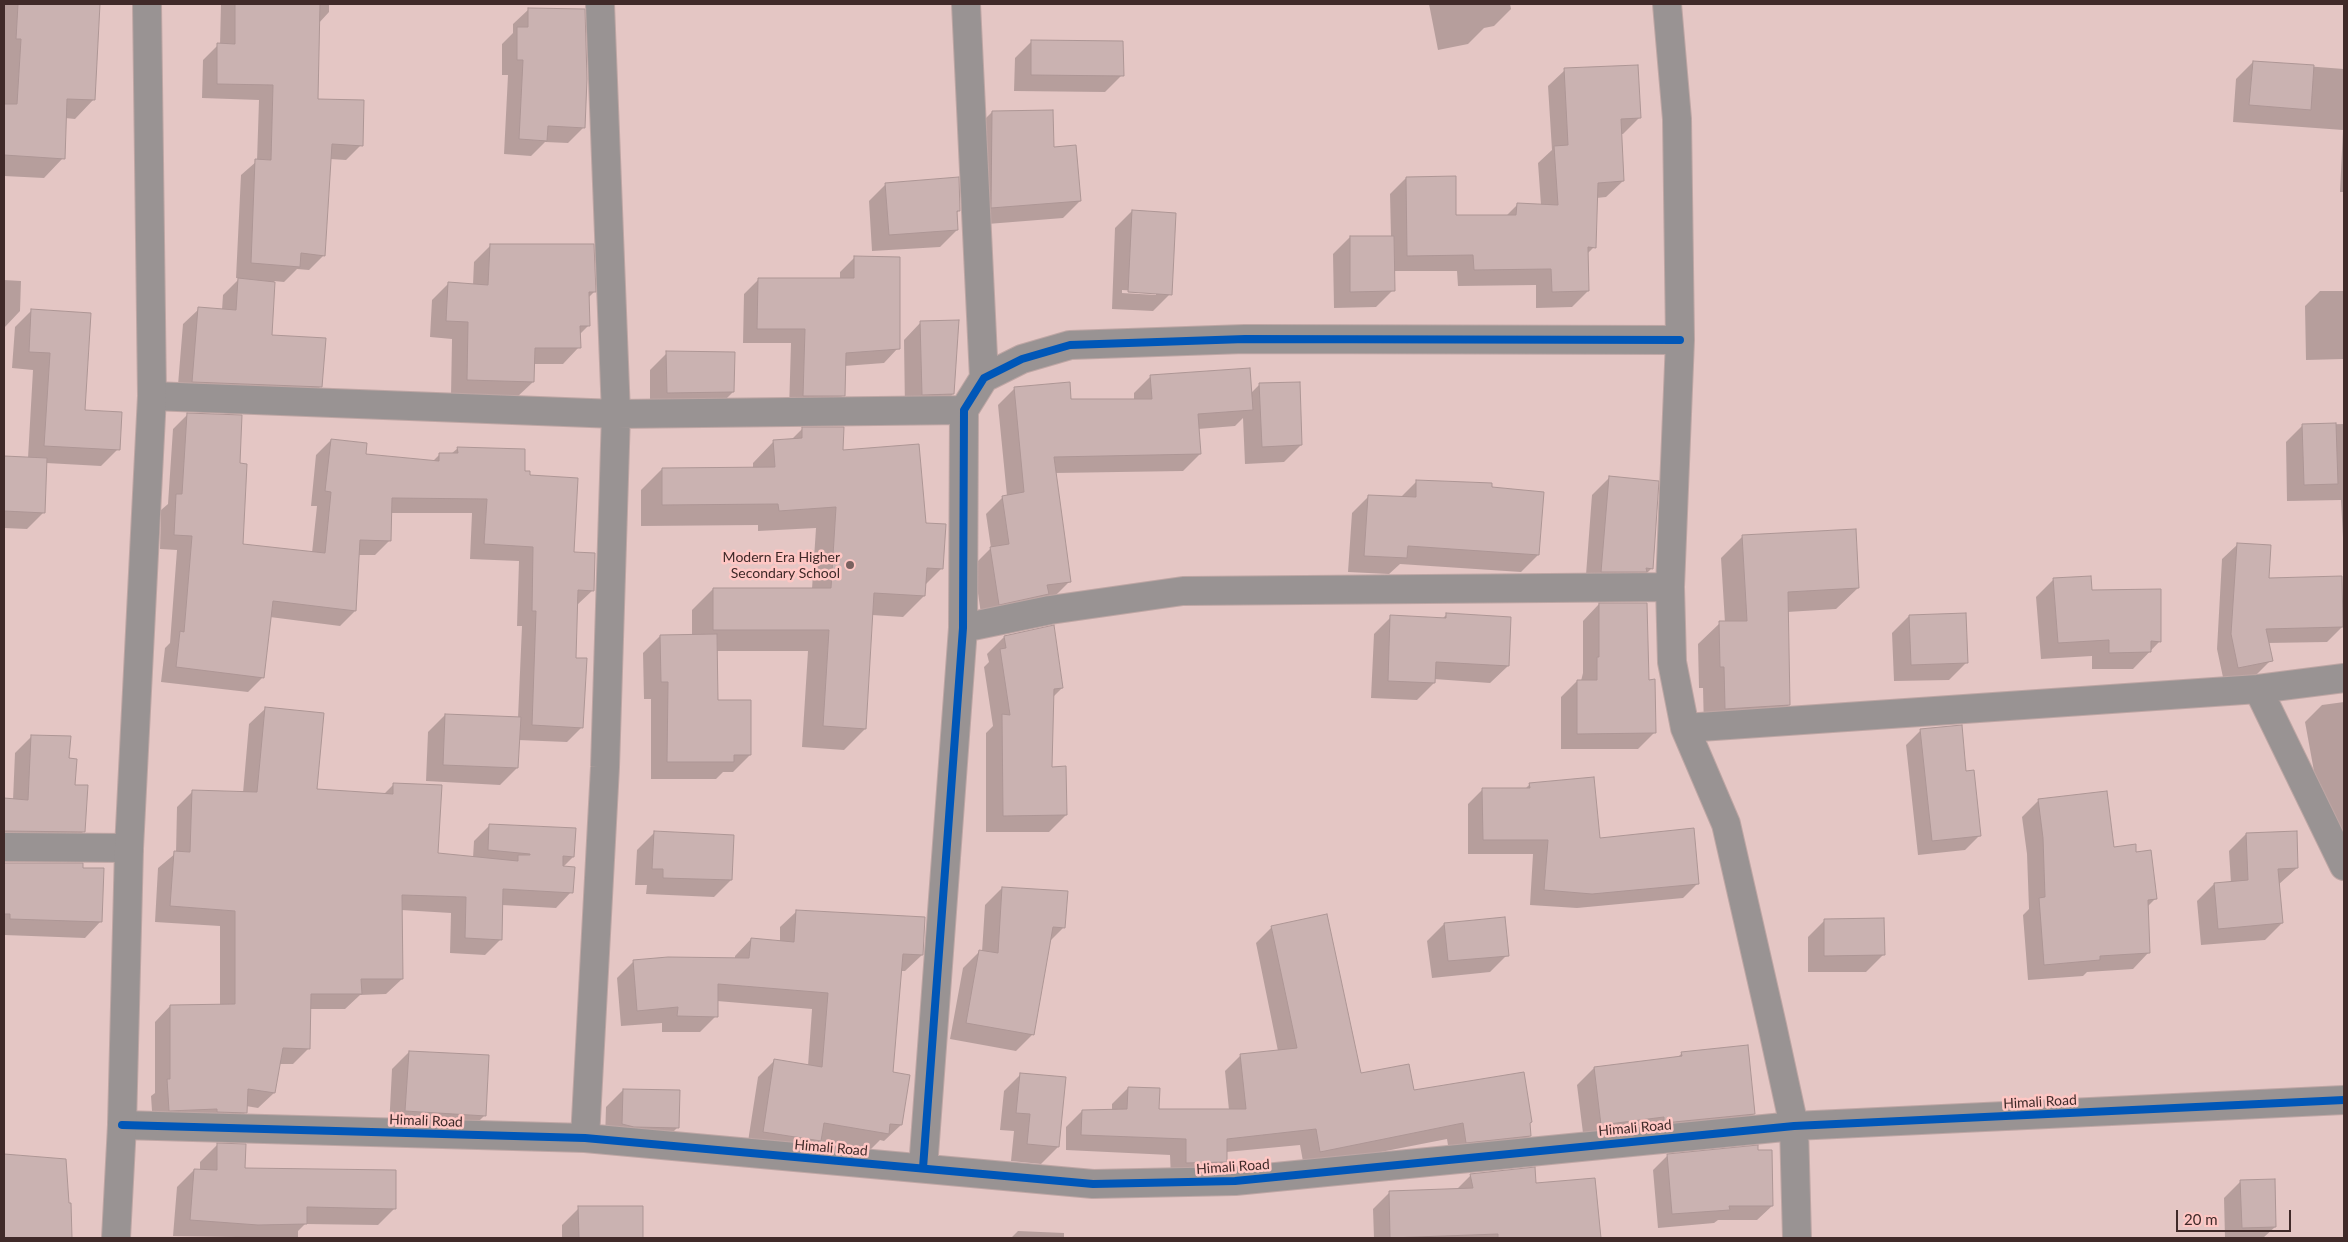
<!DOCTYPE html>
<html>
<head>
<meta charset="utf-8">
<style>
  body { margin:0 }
  #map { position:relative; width:2348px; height:1242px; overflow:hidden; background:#e4c6c4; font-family:Lato,sans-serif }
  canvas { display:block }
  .frame { position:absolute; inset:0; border:5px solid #402a29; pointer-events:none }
  .scale { position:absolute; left:2176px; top:1210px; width:115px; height:22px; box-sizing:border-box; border:2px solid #402a29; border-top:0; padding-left:6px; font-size:15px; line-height:18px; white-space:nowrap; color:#402a29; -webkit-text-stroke:4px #ffc7c4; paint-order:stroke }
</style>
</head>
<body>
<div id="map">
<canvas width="2348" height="1242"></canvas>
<div class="frame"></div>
<div class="scale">20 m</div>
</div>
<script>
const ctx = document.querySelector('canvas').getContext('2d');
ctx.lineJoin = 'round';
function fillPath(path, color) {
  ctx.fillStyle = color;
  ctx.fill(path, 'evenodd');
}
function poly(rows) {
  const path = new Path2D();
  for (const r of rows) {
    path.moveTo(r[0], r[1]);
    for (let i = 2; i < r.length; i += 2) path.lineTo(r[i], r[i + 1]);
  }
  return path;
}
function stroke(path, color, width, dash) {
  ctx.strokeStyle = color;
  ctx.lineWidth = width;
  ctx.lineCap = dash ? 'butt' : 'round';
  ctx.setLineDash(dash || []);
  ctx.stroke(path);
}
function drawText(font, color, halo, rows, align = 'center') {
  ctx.font = font + ' Lato,sans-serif';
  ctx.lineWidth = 5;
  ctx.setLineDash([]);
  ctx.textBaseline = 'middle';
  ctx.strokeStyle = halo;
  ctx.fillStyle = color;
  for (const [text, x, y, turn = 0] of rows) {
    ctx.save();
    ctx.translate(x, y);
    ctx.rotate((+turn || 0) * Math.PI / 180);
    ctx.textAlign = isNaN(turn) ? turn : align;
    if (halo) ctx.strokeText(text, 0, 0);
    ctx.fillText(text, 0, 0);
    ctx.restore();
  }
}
fillPath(poly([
  [4,4,99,4,94,99,75,119,65,118,63,158,44,178,4,176],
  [221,4,329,4,329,12,318,24,316,100,361,145,346,160,330,159,324,255,309,270,297,269,284,282,274,281,270,336,321,386,305,402,177,397,183,324,199,309,222,310,223,295,240,278,236,278,241,175,257,161,259,100,202,98,203,60,218,45,220,45],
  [1429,4,1510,4,1511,9,1494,26,1484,28,1468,44,1438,50],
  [529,9,584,127,568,143,545,142,531,156,504,154,508,75,502,75,502,44,513,33,513,24],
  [1032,41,1122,75,1105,92,1014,91,1015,58],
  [2253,62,2344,69,2344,192,2340,192,2343,130,2233,122,2236,79],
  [1565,70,1640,117,1623,134,1620,134,1623,181,1606,197,1596,198,1594,247,1587,254,1588,291,1572,307,1536,308,1536,285,1458,286,1457,271,1393,271,1393,290,1376,307,1334,308,1333,254,1350,237,1391,237,1390,194,1406,178,1455,216,1506,216,1517,205,1541,205,1538,163,1552,150,1548,86],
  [992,112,1053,148,1080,201,1063,218,975,225,975,129],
  [886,184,959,210,956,214,957,230,940,247,872,251,869,201],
  [1132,211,1170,294,1153,311,1112,309,1115,228],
  [1122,290,1156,292,1156,295,1122,293],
  [491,245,594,292,588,298,588,326,579,335,579,347,563,364,533,364,533,382,516,398,451,396,452,339,430,337,432,300,449,283,473,285,474,262],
  [855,257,898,348,884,363,844,366,843,395,829,410,789,410,791,343,743,343,744,294,758,280,840,279,840,272],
  [4,280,21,281,20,311,4,328],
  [2320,291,2344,291,2344,359,2306,360,2305,306],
  [32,310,84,411,118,449,101,466,46,463,44,512,27,529,4,528,4,457,28,458,33,370,12,368,15,327],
  [921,322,953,394,936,411,905,411,904,340],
  [667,353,733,392,716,409,650,409,650,370],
  [1151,376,1251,393,1260,384,1301,445,1284,462,1245,464,1243,418,1235,426,1198,429,1200,454,1183,471,1055,473,1070,581,1053,598,982,621,974,565,991,548,986,514,1003,497,1007,496,998,405,1015,388,1070,401,1134,400,1134,393],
  [188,414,239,465,241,545,312,553,317,506,311,506,316,455,331,440,364,455,433,461,440,454,451,454,458,448,524,472,593,590,577,605,574,659,582,727,567,742,518,740,517,768,500,785,426,781,428,732,445,715,518,718,522,626,517,626,519,561,470,559,472,513,390,513,390,540,375,555,358,555,355,611,340,626,270,617,263,677,248,692,161,682,165,648,170,643,177,550,160,549,161,510,168,504,173,429],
  [2344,424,2344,556,2341,500,2287,501,2286,442,2303,425],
  [802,429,842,452,925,524,942,568,924,586,924,596,903,617,872,615,865,729,844,750,802,747,808,651,716,651,717,701,750,755,733,772,723,772,716,779,651,779,651,699,644,699,643,653,660,636,692,636,692,610,713,589,812,589,816,528,758,531,758,525,641,526,641,490,662,469,753,469,753,463,774,441,791,440],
  [1609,478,1652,568,1635,585,1585,588,1592,495],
  [1417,481,1490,488,1538,555,1521,572,1400,564,1389,574,1348,572,1352,513,1369,496,1400,498],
  [1743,536,1858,588,1836,609,1787,612,1789,705,1767,726,1704,729,1703,688,1699,688,1698,644,1720,623,1725,623,1721,558],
  [2237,545,2268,579,2342,627,2327,642,2267,643,2271,660,2256,675,2224,682,2217,649,2222,559],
  [2053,580,2091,592,2160,641,2133,669,2092,669,2092,656,2041,659,2036,597],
  [1599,604,1647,681,1654,733,1638,749,1561,749,1561,697,1577,681,1581,681,1583,673,1583,621],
  [1447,614,1508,666,1490,683,1434,679,1434,683,1417,700,1371,698,1374,634,1391,617,1442,619],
  [1909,616,1966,663,1949,680,1894,681,1892,633],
  [1004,637,1062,688,1053,697,1051,768,1066,815,1049,832,986,832,986,733,993,726,984,667,989,662,987,654],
  [2344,702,2344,834,2326,837,2305,722,2322,705],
  [265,709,316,791,383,795,394,784,437,854,473,858,474,841,490,825,573,857,563,867,571,892,556,908,502,905,501,939,485,955,450,953,451,913,401,910,402,979,386,994,360,995,345,1009,310,1009,309,1048,293,1064,279,1064,274,1093,258,1108,246,1106,246,1112,230,1128,153,1126,151,1096,155,1093,155,1022,170,1006,220,1006,220,926,155,922,158,868,176,853,177,807,192,792,243,793,249,724],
  [1921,730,1965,772,1980,835,1965,850,1918,855,1906,745],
  [32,736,68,759,84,831,67,848,4,848,4,799,13,800,15,753],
  [1530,784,1599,839,1698,883,1683,898,1577,908,1530,905,1533,854,1468,854,1468,804,1483,789,1525,789],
  [2038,801,2112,848,2135,854,2156,898,2147,907,2149,952,2133,969,2087,972,2083,976,2028,980,2023,915,2029,909,2027,854,2022,817],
  [654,833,731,880,714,897,646,894,647,885,635,885,637,850],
  [2246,834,2297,868,2278,885,2282,923,2265,940,2201,945,2197,901,2214,884,2231,883,2229,851],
  [4,864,82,864,82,869,101,921,85,938,4,935],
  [1002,888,1064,927,1049,942,1033,1034,1016,1051,950,1039,963,968,980,951,982,952,985,905],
  [797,911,922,955,905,971,900,971,891,1073,901,1125,884,1141,880,1140,871,1149,820,1141,804,1157,747,1148,758,1077,774,1061,808,1066,812,1009,717,1001,716,1016,700,1032,662,1032,662,1023,621,1026,617,978,633,962,735,959,735,956,751,939,780,942,780,927],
  [1825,920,1883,955,1866,972,1808,972,1808,937],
  [1444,924,1507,955,1490,972,1432,978,1427,941],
  [1272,927,1360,1075,1529,1124,1530,1136,1514,1152,1450,1158,1447,1139,1304,1167,1300,1145,1226,1152,1226,1162,1209,1178,1171,1179,1170,1155,1066,1150,1066,1127,1082,1111,1112,1111,1112,1104,1128,1088,1158,1110,1229,1110,1225,1071,1241,1055,1278,1051,1256,943],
  [409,1052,485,1115,468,1132,389,1128,392,1069],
  [1682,1053,1754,1114,1737,1131,1584,1141,1577,1085,1594,1068,1677,1058],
  [1021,1074,1058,1147,1041,1164,1011,1161,1014,1131,1000,1130,1004,1091],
  [623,1090,678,1127,661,1144,605,1140,606,1107],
  [217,1145,244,1169,395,1208,378,1225,305,1224,298,1231,298,1238,173,1236,177,1187,194,1170,200,1170,200,1162],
  [4,1155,65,1160,68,1204,70,1204,70,1238,4,1238],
  [1668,1155,1772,1206,1757,1220,1718,1220,1714,1223,1658,1228,1653,1170],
  [1471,1175,1535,1184,1594,1179,1600,1238,1374,1238,1373,1209,1389,1193,1456,1190],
  [2241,1181,2275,1227,2263,1238,2225,1238,2224,1198],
  [579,1208,641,1208,642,1238,562,1238,562,1225],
  [1018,1231,1064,1233,1064,1238,1011,1238]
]), '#0003');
const building = poly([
  [18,4,100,4,95,100,67,99,65,159,4,155,4,104,17,104,21,39,16,39,18,4],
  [235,4,320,4,318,99,364,100,363,146,332,144,325,256,301,253,300,267,251,263,255,159,271,160,273,85,217,84,217,43,235,44,235,4],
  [528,8,585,9,587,79,585,128,548,126,547,141,519,139,523,60,517,60,517,27,528,27,528,8],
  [1031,40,1123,41,1124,76,1031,75,1031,40],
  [2253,61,2314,65,2311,110,2249,105,2253,61],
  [1638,65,1641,118,1621,119,1624,181,1598,183,1596,248,1588,247,1589,291,1552,292,1551,269,1474,270,1473,255,1407,256,1406,177,1456,176,1456,215,1516,215,1517,203,1558,205,1554,146,1568,145,1564,68,1638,65],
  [1053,110,1054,147,1076,145,1081,201,991,208,992,111,1053,110],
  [959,177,960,211,957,211,958,230,889,235,885,183,959,177],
  [1132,210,1176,213,1172,295,1128,292,1132,210],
  [1350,236,1394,236,1395,291,1350,292,1350,236],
  [490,244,594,244,596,292,589,292,590,326,580,326,581,348,535,348,534,382,467,380,468,322,446,321,448,282,488,285,490,244],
  [854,256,900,257,900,349,846,353,845,396,803,396,805,329,757,329,758,278,854,278,854,256],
  [238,278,275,282,272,335,326,338,322,387,192,382,198,307,236,310,238,278],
  [31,309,91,313,85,410,122,412,120,450,44,446,50,353,29,352,31,309],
  [959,320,954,394,922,395,920,321,959,320],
  [666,351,735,352,734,392,667,393,666,351],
  [1250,368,1253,410,1198,414,1201,454,1054,457,1071,582,1047,585,1049,594,999,605,990,547,1009,544,1002,496,1024,492,1014,387,1070,382,1071,399,1152,399,1150,375,1250,368],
  [1300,382,1302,445,1262,447,1259,383,1300,382],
  [187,413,242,415,240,463,247,464,243,544,325,553,331,492,325,491,331,439,367,443,366,454,439,461,439,453,458,453,457,447,525,449,525,471,530,471,530,475,578,478,574,552,595,553,594,591,578,590,576,658,587,658,583,728,532,725,536,611,532,611,533,547,484,544,487,499,392,498,391,541,360,540,356,611,273,601,264,678,176,667,180,631,184,632,192,536,174,535,176,494,182,494,187,413],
  [2336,423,2338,484,2304,485,2302,424,2336,423],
  [802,427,844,427,843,450,919,444,926,523,946,524,943,569,927,568,925,596,874,593,866,729,823,726,829,630,713,630,713,588,831,588,836,507,779,511,778,504,662,505,662,468,775,467,773,440,802,438,802,427],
  [4,456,47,458,45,513,4,511,4,456],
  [1609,476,1659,481,1653,569,1646,568,1647,572,1601,572,1609,476],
  [1416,480,1492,483,1492,487,1544,492,1539,555,1408,546,1407,558,1364,556,1368,495,1416,497,1416,480],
  [1856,529,1859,588,1788,592,1790,705,1725,709,1724,667,1720,667,1719,621,1747,621,1742,535,1856,529],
  [2237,543,2271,545,2269,578,2342,576,2343,627,2266,629,2273,661,2238,668,2231,634,2237,543],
  [2091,576,2092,590,2161,589,2161,642,2151,641,2151,652,2109,653,2109,640,2058,643,2053,578,2091,576],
  [1599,603,1647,603,1649,680,1655,679,1656,733,1577,734,1577,680,1597,680,1597,657,1599,657,1599,603],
  [1446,613,1511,617,1509,666,1436,662,1435,683,1388,681,1390,615,1446,618,1446,613],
  [1966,613,1968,663,1911,665,1909,615,1966,613],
  [1054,625,1063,688,1054,689,1052,767,1066,766,1067,815,1003,816,1002,714,1010,715,1000,649,1006,648,1004,636,1054,625],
  [717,634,718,700,751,700,751,755,734,755,734,762,667,762,668,682,661,682,660,635,717,634],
  [265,707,324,713,317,789,393,794,393,783,442,785,438,853,518,861,518,855,530,855,530,854,488,850,489,824,576,828,574,857,563,856,563,866,575,867,573,893,503,889,502,940,465,938,466,897,402,895,403,979,361,979,362,994,311,994,310,1049,283,1048,275,1093,248,1089,247,1113,217,1112,217,1109,169,1111,167,1079,170,1079,170,1005,235,1004,235,911,170,906,174,851,190,852,192,790,257,792,265,707],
  [445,714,521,717,518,768,443,765,445,714],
  [1962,725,1966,771,1974,770,1981,836,1932,841,1920,729,1962,725],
  [31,735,71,736,69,758,77,759,75,785,88,785,85,832,4,831,4,798,28,800,31,735],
  [1594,777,1600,838,1694,828,1699,884,1592,894,1544,890,1548,840,1483,840,1482,788,1530,788,1529,783,1594,777],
  [2107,791,2114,847,2136,844,2136,852,2151,850,2157,899,2148,900,2150,953,2100,956,2100,960,2044,965,2039,898,2045,897,2043,838,2038,799,2107,791],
  [654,831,734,835,732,880,663,878,663,869,652,869,654,831],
  [2297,831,2298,868,2278,869,2283,923,2218,929,2214,883,2248,880,2246,833,2297,831],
  [4,863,83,863,83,868,104,868,102,922,10,919,10,914,4,914,4,863],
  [1002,887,1068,891,1065,928,1053,927,1034,1035,966,1023,979,950,998,953,1002,887],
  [796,910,925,917,923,955,903,954,893,1072,910,1075,902,1125,890,1124,889,1134,824,1123,821,1141,763,1132,774,1059,822,1067,828,993,718,984,718,1017,677,1016,678,1007,637,1011,633,960,668,957,749,958,751,938,794,942,796,910],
  [1327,914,1361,1073,1409,1064,1414,1090,1524,1072,1532,1122,1530,1123,1531,1136,1466,1143,1463,1123,1320,1152,1316,1129,1227,1139,1227,1162,1186,1163,1186,1139,1081,1135,1082,1110,1127,1109,1128,1087,1160,1088,1159,1109,1246,1109,1240,1054,1297,1048,1271,926,1327,914],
  [1505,917,1509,956,1448,961,1444,923,1505,917],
  [1884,918,1885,955,1824,956,1824,919,1884,918],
  [1748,1045,1755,1114,1664,1123,1664,1117,1601,1125,1594,1067,1682,1056,1681,1052,1748,1045],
  [409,1051,489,1055,486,1116,405,1111,409,1051],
  [1020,1073,1066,1077,1059,1147,1027,1144,1030,1114,1016,1113,1020,1073],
  [623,1089,680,1090,679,1128,634,1127,622,1124,623,1089],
  [217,1143,246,1144,245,1168,396,1170,396,1209,307,1207,307,1224,258,1225,190,1220,194,1169,217,1170,217,1143],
  [1758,1145,1758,1150,1772,1150,1773,1206,1729,1206,1730,1210,1672,1214,1667,1154,1758,1145],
  [4,1154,66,1159,69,1203,71,1203,72,1238,4,1238,4,1154],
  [1535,1167,1536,1183,1595,1178,1601,1238,1498,1238,1498,1234,1390,1238,1389,1191,1473,1188,1470,1174,1535,1167],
  [2275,1179,2276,1227,2242,1228,2240,1180,2275,1179],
  [578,1206,643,1206,643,1238,579,1238,578,1206]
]);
fillPath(building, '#cab2b1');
stroke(building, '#ad9695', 1);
const minor = poly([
  [966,4,984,378],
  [1667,4,1677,119,1680,340,1670,587,1672,662,1685,728,1726,824,1772,1025,1794,1126,1797,1238],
  [152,396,616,414,964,410],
  [963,628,1050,610,1183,591,1670,587],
  [2258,689,2344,866],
  [1685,728,2258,689,2344,678],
  [4,847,129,848],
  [122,1125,585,1138,1093,1184,1235,1181,1794,1126,2344,1100],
  [585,1138,605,767,616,414,600,4],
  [923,1168,963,628,964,410,984,378,1022,359,1070,345,1245,339,1680,340]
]);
const tertiary = poly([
  [116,1238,122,1125,129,848,152,396,147,4]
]);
stroke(minor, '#bea6a4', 30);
stroke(tertiary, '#bea6a4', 30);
stroke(minor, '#999393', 28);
stroke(tertiary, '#999393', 28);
stroke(poly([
  [122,1125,585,1138,1093,1184,1235,1181,1794,1126,2344,1100],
  [923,1168,963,628,964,410,984,378,1022,359,1070,345,1245,339,1680,340]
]), '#0057b8', 8);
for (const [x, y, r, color] of [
  [850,565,5,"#79615f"]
]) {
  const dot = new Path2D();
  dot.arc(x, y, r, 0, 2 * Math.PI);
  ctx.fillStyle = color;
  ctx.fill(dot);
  stroke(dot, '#ffc7c4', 2);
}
drawText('14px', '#402a29', '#ffc7c4', [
  ["Modern Era Higher",840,557],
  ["Secondary School",840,573]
], 'right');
drawText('14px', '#402a29', '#ffc7c4', [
  ["Himali Road",2040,1102,-3],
  ["Himali Road",426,1121,2],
  ["Himali Road",1635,1128,-5],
  ["Himali Road",831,1148,5],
  ["Himali Road",1233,1167,-4]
]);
</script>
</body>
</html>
